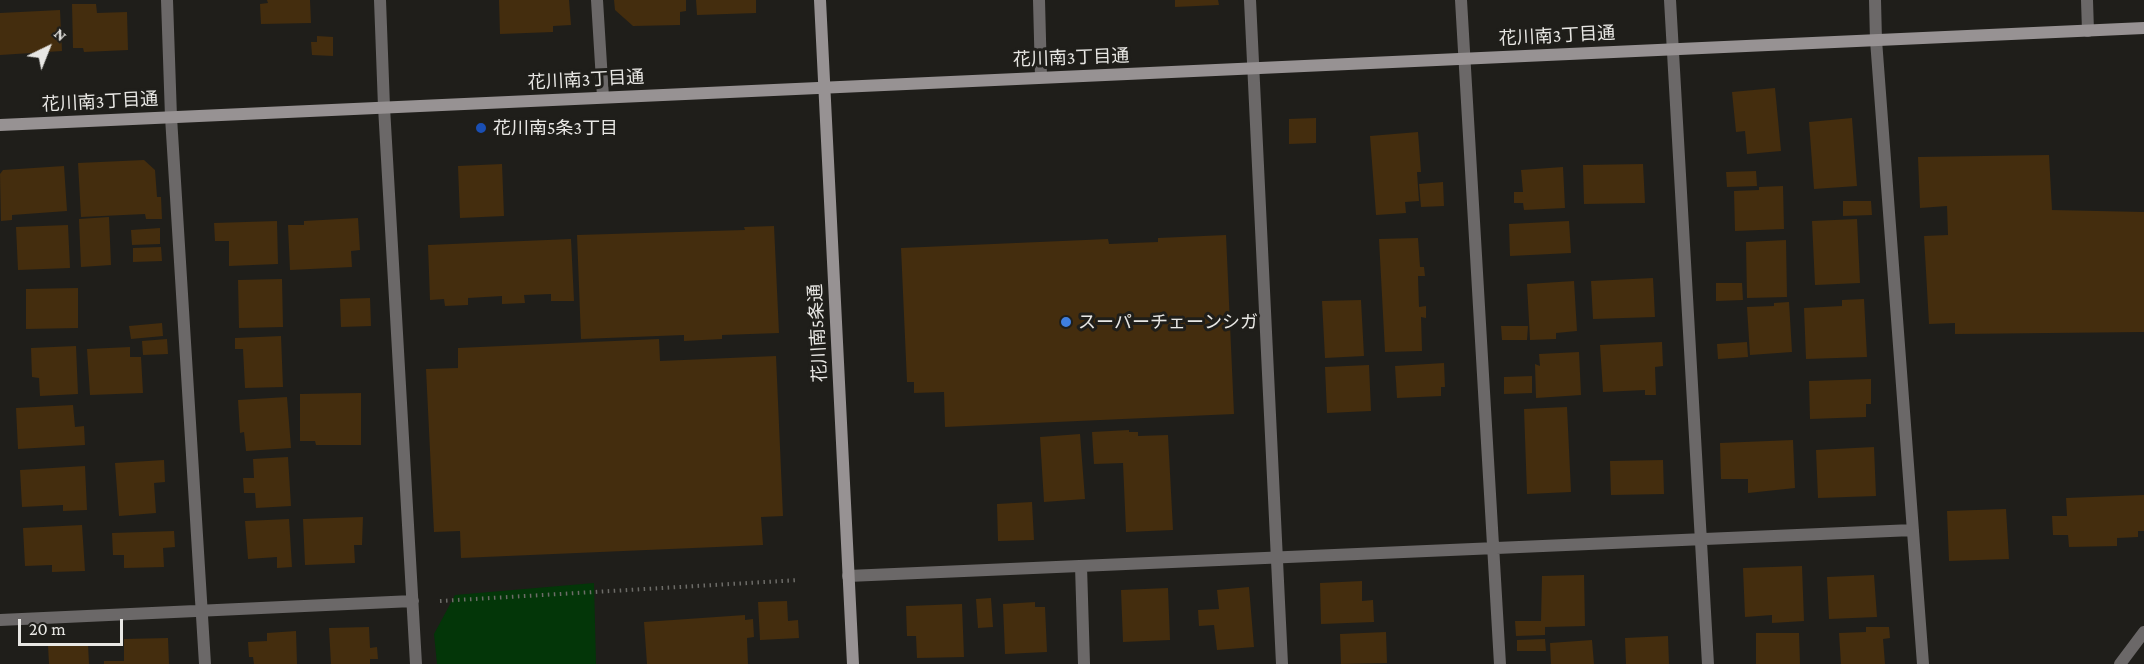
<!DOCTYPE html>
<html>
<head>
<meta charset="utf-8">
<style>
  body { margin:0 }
  #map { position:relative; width:2144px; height:664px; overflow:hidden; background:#1f1e1a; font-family:"Crimson Pro",serif }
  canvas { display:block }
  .north { position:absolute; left:18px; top:18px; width:60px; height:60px; -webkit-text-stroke:4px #1f1e1a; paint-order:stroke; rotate:43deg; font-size:16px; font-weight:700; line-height:24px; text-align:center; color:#e8e7e4 }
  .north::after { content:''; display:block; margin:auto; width:21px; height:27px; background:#e8e7e4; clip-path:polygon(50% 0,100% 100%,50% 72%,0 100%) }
  .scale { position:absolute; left:18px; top:619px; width:105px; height:27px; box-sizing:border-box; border:3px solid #e8e7e4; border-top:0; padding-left:8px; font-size:18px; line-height:21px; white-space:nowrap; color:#e8e7e4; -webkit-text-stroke:4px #1f1e1a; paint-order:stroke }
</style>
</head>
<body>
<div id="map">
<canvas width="2144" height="664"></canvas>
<div class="north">N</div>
<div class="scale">20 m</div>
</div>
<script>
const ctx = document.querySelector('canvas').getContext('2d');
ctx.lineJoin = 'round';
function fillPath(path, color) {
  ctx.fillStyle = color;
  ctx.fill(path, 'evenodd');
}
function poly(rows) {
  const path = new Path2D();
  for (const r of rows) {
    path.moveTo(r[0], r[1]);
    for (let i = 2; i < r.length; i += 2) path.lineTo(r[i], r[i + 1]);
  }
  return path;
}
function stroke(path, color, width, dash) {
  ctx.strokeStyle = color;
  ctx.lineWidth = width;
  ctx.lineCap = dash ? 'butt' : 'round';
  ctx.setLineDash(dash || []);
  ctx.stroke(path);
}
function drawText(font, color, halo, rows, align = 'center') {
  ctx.font = font + ' "Crimson Pro","Noto Sans JP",serif';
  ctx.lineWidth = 6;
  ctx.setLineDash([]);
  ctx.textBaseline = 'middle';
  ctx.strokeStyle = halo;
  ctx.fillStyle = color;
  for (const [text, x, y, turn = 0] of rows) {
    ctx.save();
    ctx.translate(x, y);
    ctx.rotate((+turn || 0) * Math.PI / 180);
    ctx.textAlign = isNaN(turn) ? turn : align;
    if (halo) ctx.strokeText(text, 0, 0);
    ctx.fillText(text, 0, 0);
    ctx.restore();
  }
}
fillPath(poly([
  [594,583,596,664,437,664,434,634,455,595]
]), '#033608');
fillPath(poly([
  [267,0,310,0,311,23,261,24,260,4,268,3],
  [499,0,569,0,571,25,553,26,553,32,500,34],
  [614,0,686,0,686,11,680,12,680,25,633,26,615,10],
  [696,0,756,0,756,13,697,15],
  [1175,0,1218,0,1219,5,1175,7],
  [72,4,96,4,97,13,127,12,128,50,84,52,83,48,73,48],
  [60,10,62,51,0,55,0,13],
  [317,36,333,37,333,56,312,55,311,42,317,42],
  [1775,88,1781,151,1747,154,1745,131,1736,132,1732,92],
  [1316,118,1316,143,1289,144,1289,119],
  [1852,118,1857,186,1814,189,1809,122],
  [1418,132,1421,172,1417,172,1419,201,1405,202,1406,213,1376,215,1370,136],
  [2049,155,2052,210,2144,212,2144,332,1955,334,1955,323,1929,324,1924,236,1948,235,1947,206,1920,208,1918,157],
  [144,160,155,170,157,197,161,197,162,219,146,219,145,214,81,217,78,163],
  [502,164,504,216,460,218,458,166],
  [1643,164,1645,203,1584,204,1583,165],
  [64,166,67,211,12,215,12,220,1,221,0,174,3,170],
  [1563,167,1565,208,1524,210,1523,203,1514,203,1514,192,1523,192,1521,170],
  [1756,171,1757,186,1727,187,1726,172],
  [1443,182,1444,206,1421,207,1419,184],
  [1783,186,1784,229,1735,231,1734,191,1759,190,1759,187],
  [1843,201,1871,201,1872,215,1843,216],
  [109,217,111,265,81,267,79,219],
  [358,218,360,250,351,251,352,267,290,270,288,225,304,225,304,221],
  [1857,219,1860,283,1815,285,1812,221],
  [277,221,278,264,229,266,229,241,215,241,214,223],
  [1569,221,1571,253,1510,256,1509,224],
  [68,225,70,268,18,270,16,227],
  [774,226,779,333,722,335,722,339,684,341,684,335,581,339,577,235,745,230,744,227],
  [160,228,160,244,132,245,131,230],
  [1226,235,1234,414,945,427,944,392,914,393,914,382,907,382,901,248,1108,239,1109,244,1158,242,1158,238],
  [1418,238,1420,267,1424,267,1425,276,1418,276,1419,307,1426,306,1426,318,1421,317,1422,351,1385,352,1379,239],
  [571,239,574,301,551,301,551,294,524,295,525,303,502,304,502,296,468,298,468,305,445,306,444,299,430,300,428,245],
  [1786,240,1787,297,1747,298,1746,242],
  [161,247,162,261,133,262,133,248],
  [1653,278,1655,317,1593,319,1591,281],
  [282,279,283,327,239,328,238,280],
  [1574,281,1577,331,1556,333,1556,339,1530,340,1527,284],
  [1716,283,1742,283,1743,300,1716,301],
  [78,288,78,328,26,329,26,289],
  [370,298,371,326,341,327,340,299],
  [1864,299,1867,357,1806,359,1804,308,1842,306,1842,300],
  [1361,300,1364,356,1325,358,1322,301],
  [1789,302,1792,352,1750,355,1747,307,1774,306,1774,303],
  [162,323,163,336,131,339,129,326],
  [1501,326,1528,326,1527,340,1502,340],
  [281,336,283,387,245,388,243,349,235,349,235,338],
  [167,339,168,354,143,355,142,341],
  [659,339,660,361,776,356,783,516,761,517,763,545,461,558,460,531,434,532,426,369,458,368,458,348],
  [1662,342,1663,366,1655,367,1656,395,1645,395,1645,390,1603,392,1600,345],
  [1747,342,1748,357,1718,359,1717,344],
  [76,346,78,394,40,396,39,378,32,377,31,348],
  [130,347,130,357,141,357,143,393,90,395,87,349],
  [1579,352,1581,395,1536,398,1535,364,1540,366,1539,354],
  [1444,363,1445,387,1441,387,1441,396,1397,398,1395,366],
  [1369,365,1371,411,1327,413,1325,367],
  [1532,376,1532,393,1504,394,1504,377],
  [1871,379,1871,404,1866,404,1866,417,1810,419,1809,381],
  [361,393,361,445,316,445,315,441,300,441,300,394],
  [287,397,291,448,246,451,244,432,240,433,238,400],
  [73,405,75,427,84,426,85,445,18,449,16,408],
  [1567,407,1571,492,1527,494,1524,409],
  [1129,430,1129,432,1138,432,1138,436,1168,435,1173,530,1126,532,1123,463,1094,464,1092,432],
  [1080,434,1085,499,1044,502,1040,437],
  [1793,440,1795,488,1748,493,1748,479,1721,479,1720,443],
  [1874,447,1876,496,1818,498,1816,450],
  [288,457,291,506,256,508,255,493,244,493,243,478,254,478,253,459],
  [164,460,165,482,154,483,156,513,119,516,115,463],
  [1663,460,1664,494,1611,495,1610,461],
  [85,466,87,510,63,511,63,505,22,507,20,470],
  [2144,495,2144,531,2138,531,2138,537,2117,538,2117,546,2069,547,2068,535,2053,535,2052,516,2067,516,2066,498],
  [1032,502,1034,540,998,541,997,504],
  [2006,509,2009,559,1949,561,1947,511],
  [363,517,362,545,354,545,355,563,305,565,303,519],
  [289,519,292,567,277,568,277,557,248,559,245,521],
  [82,525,85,571,52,572,52,565,25,566,23,528],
  [174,531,175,547,163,548,164,567,124,568,124,555,113,555,112,533],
  [1802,566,1804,621,1772,623,1772,615,1745,617,1743,568],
  [1584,575,1585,626,1545,627,1545,635,1516,636,1515,621,1541,621,1542,576],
  [1874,575,1877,617,1829,619,1827,577],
  [1362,581,1362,601,1373,600,1374,622,1321,624,1320,583],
  [1249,587,1254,647,1217,650,1214,625,1199,626,1198,610,1219,609,1217,590],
  [1168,588,1170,640,1123,642,1121,590],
  [991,598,993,627,978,628,976,599],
  [787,601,788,621,798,620,799,638,760,640,758,602],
  [1035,602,1035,607,1045,607,1047,652,1005,654,1003,604],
  [962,604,964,657,917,658,916,636,907,636,906,606],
  [745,615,745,620,753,619,754,637,747,638,748,664,647,664,644,622],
  [369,627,370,648,377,647,378,659,370,659,370,664,331,664,329,628],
  [1866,627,1889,627,1890,638,1883,639,1885,664,1841,664,1839,633,1866,632],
  [296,631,297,664,254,664,253,657,249,657,248,642,267,641,267,633],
  [1386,632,1387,663,1341,664,1340,634],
  [1756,633,1799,633,1800,664,1756,664],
  [1668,636,1669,664,1626,664,1625,638],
  [168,638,169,664,104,664,104,661,124,661,124,639],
  [1545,639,1546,651,1517,651,1517,640],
  [1592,640,1594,664,1551,664,1550,643],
  [88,644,89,664,49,664,48,645]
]), '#442d0e');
stroke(poly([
  [440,601,799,580]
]), '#6d6c68', 4, [1.5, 4.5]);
stroke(poly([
  [167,0,171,117,205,664],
  [380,0,384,107,416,664],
  [597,0,603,97],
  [1039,0,1041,77],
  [1250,0,1282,664],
  [1461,0,1500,664],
  [1670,0,1708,664],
  [1875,0,1876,40,1923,664],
  [2087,0,2088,31],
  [1081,566,1084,664],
  [848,576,1913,530],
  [0,620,413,601],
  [2120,664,2144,632]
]), '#6b6868', 12);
stroke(poly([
  [820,0,853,664],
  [0,125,2144,28]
]), '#979293', 12);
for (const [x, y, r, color] of [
  [481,128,6,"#1a4fb4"],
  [1066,322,6,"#3f7fe0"]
]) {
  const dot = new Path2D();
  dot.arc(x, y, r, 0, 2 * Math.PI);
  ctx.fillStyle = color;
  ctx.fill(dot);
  stroke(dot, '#1f1e1a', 2);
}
drawText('18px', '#e8e7e4', '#1f1e1a', [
  ["花川南3丁目通",1557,36,-3],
  ["花川南3丁目通",1071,58,-2],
  ["花川南3丁目通",586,80,-3],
  ["花川南3丁目通",100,102,-3],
  ["花川南5条通",818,333,-93]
]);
drawText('18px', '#e8e7e4', '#1f1e1a', [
  ["花川南5条3丁目",493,128],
  ["スーパーチェーンシガ",1078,322]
], 'left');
</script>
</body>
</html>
